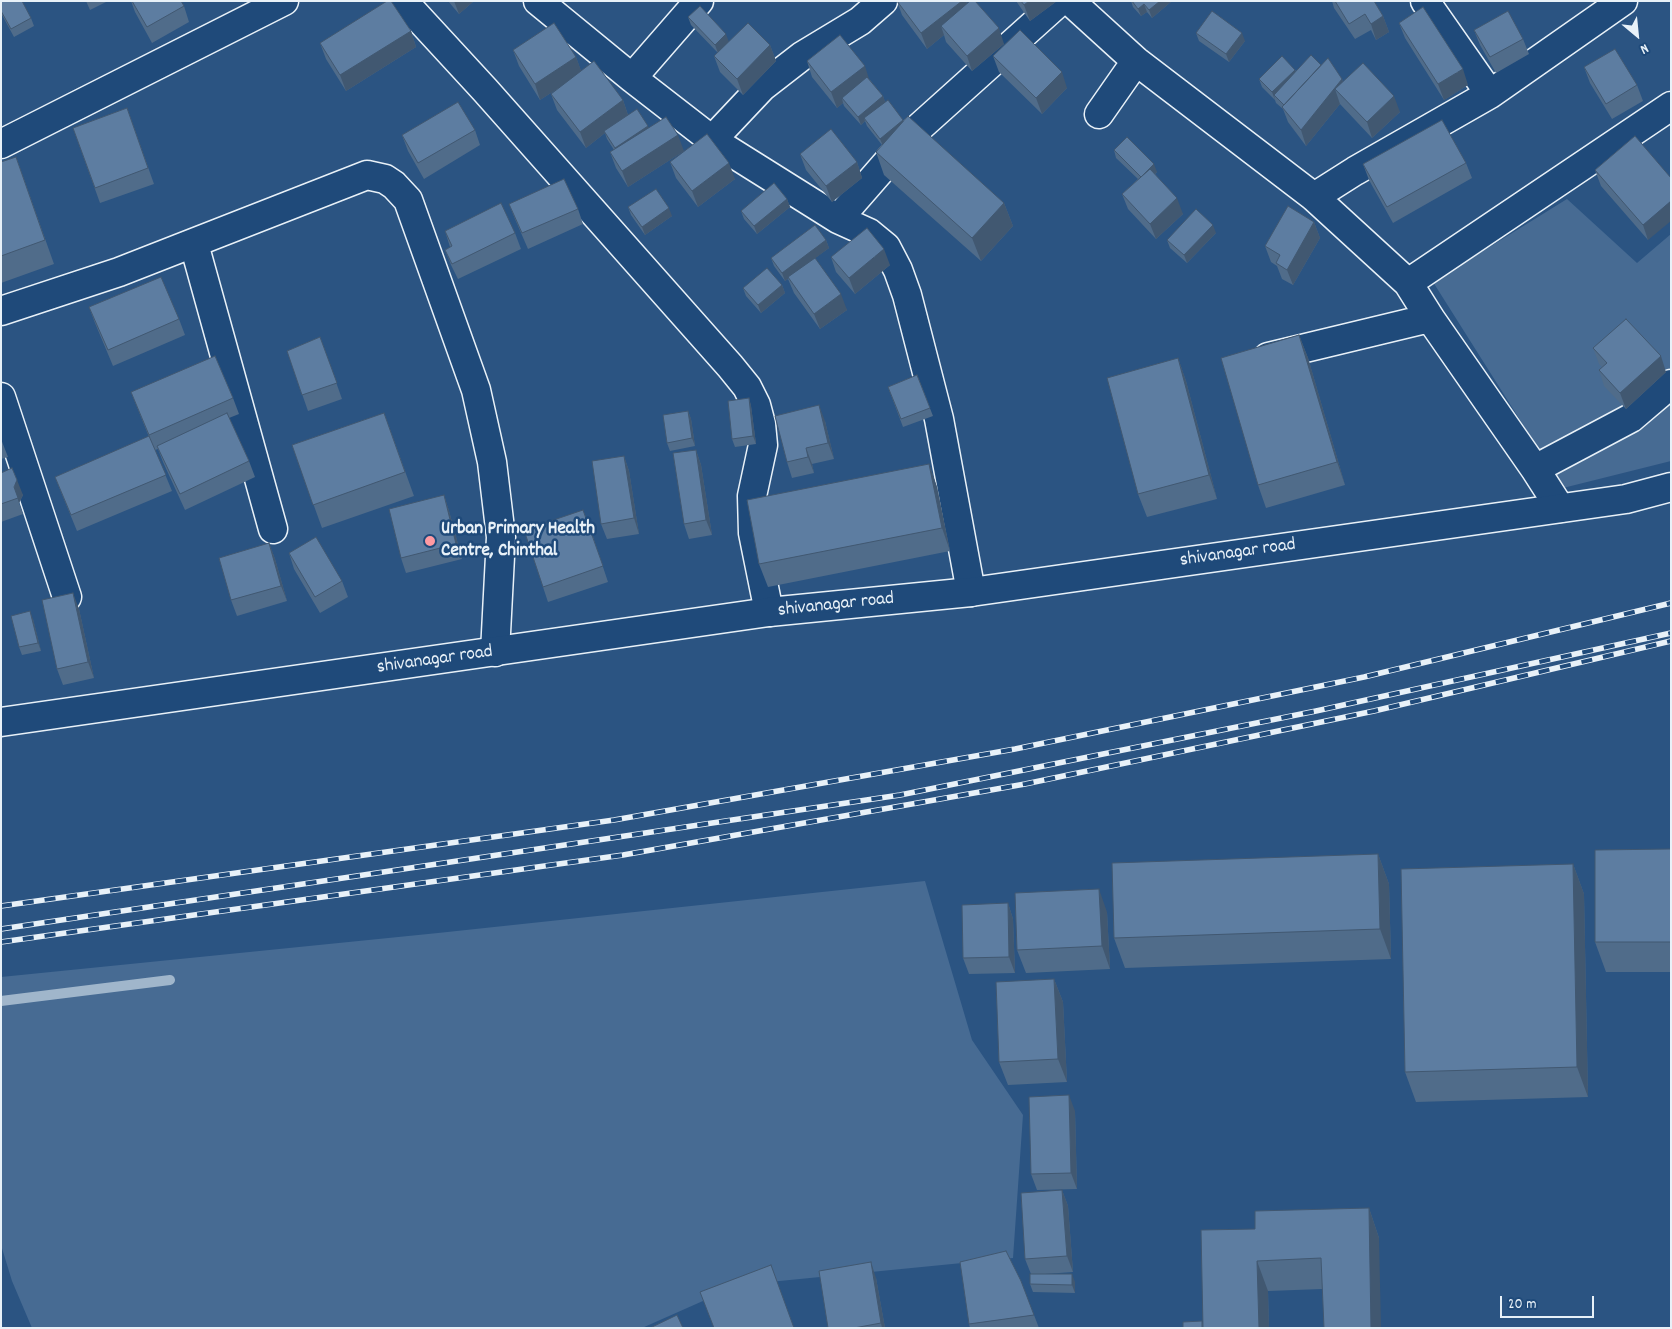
<!DOCTYPE html>
<html>
<head>
<meta charset="utf-8">
<style>
  body { margin:0 }
  #map { position:relative; width:1672px; height:1329px; overflow:hidden; background:#2b5482; font-family:Dekko,sans-serif }
  canvas { display:block }
  .frame { position:absolute; inset:0; border:2px solid #e8f1f8; pointer-events:none }
  .north { position:absolute; left:1612px; top:10px; width:50px; height:50px; -webkit-text-stroke:4px #1f4a7a; paint-order:stroke; rotate:152deg; font-size:14px; font-weight:700; line-height:20px; text-align:center; color:#e8f1f8 }
  .north::after { content:''; display:block; margin:auto; width:18px; height:22px; background:#e8f1f8; clip-path:polygon(50% 0,100% 100%,50% 72%,0 100%) }
  .scale { position:absolute; left:1500px; top:1296px; width:94px; height:22px; box-sizing:border-box; border:2px solid #e8f1f8; border-top:0; padding-left:6px; font-size:15px; line-height:18px; white-space:nowrap; color:#e8f1f8; -webkit-text-stroke:4px #1f4a7a; paint-order:stroke }
</style>
</head>
<body>
<div id="map">
<canvas width="1672" height="1329"></canvas>
<div class="frame"></div>
<div class="north">N</div>
<div class="scale">20 m</div>
</div>
<script>
const ctx = document.querySelector('canvas').getContext('2d');
ctx.lineJoin = 'round';
function fillPath(path, color) {
  ctx.fillStyle = color;
  ctx.fill(path, 'evenodd');
}
function poly(rows) {
  const path = new Path2D();
  for (const r of rows) {
    path.moveTo(r[0], r[1]);
    for (let i = 2; i < r.length; i += 2) path.lineTo(r[i], r[i + 1]);
  }
  return path;
}
function stroke(path, color, width, dash) {
  ctx.strokeStyle = color;
  ctx.lineWidth = width;
  ctx.lineCap = dash ? 'butt' : 'round';
  ctx.setLineDash(dash || []);
  ctx.stroke(path);
}
function drawText(font, color, halo, rows, align = 'center') {
  ctx.font = font + ' Dekko,sans-serif';
  ctx.lineWidth = 5;
  ctx.setLineDash([]);
  ctx.textBaseline = 'middle';
  ctx.strokeStyle = halo;
  ctx.fillStyle = color;
  for (const [text, x, y, turn = 0] of rows) {
    ctx.save();
    ctx.translate(x, y);
    ctx.rotate((+turn || 0) * Math.PI / 180);
    ctx.textAlign = isNaN(turn) ? turn : align;
    if (halo) ctx.strokeText(text, 0, 0);
    ctx.fillText(text, 0, 0);
    ctx.restore();
  }
}
fillPath(poly([
  [1567,199,1637,263,1671,234,1671,461,1563,488,1433,282],
  [925,881,972,1040,1023,1115,1013,1258,739,1285,642,1328,32,1328,12,1281,1,1245,1,977,438,933]
]), '#476b93');
stroke(poly([
  [1,1001,170,980]
]), '#a0b6cb', 10);
const minor = poly([
  [403,1,485,90,730,366,747,387,756,405,761,424,763,445,752,496,753,533,769,612],
  [538,1,632,78,712,140,838,219,869,233,886,247,898,270,907,295,939,419,971,592],
  [1070,1,1136,61,1314,197,1408,283,1430,318,1535,469,1560,508],
  [1425,1,1490,94],
  [632,78,699,1],
  [1099,114,1136,61],
  [712,140,762,87,802,56,860,21,883,1],
  [1,144,284,1],
  [1314,197,1355,171,1490,94,1623,1],
  [838,219,913,133,1060,1],
  [194,244,273,529],
  [1408,283,1671,106],
  [1,311,119,272,367,175,385,179,394,185,408,200,476,390,492,462,501,537,495,652],
  [1268,357,1430,318],
  [1,397,67,597],
  [1535,469,1631,418,1671,384]
]);
const tertiary = poly([
  [1,722,769,612,971,592,1626,499,1671,487]
]);
stroke(minor, '#e8f1f8', 31);
stroke(tertiary, '#e8f1f8', 31);
stroke(minor, '#1f4a7a', 28);
stroke(tertiary, '#1f4a7a', 28);
const rail = poly([
  [1,906,614,820,1015,749,1364,677,1671,603],
  [1,929,900,795,1316,711,1671,633],
  [1,942,623,855,1025,784,1374,711,1671,641]
]);
stroke(rail, '#e8f1f8', 5.5);
stroke(rail, '#1f4a7a', 4, [11]);
fillPath(poly([
  [1,1,31,18,34,26,14,37,1,13],
  [86,1,108,1,90,10],
  [131,1,181,1,184,6,189,22,152,43,135,12],
  [448,1,474,1,459,14],
  [897,1,966,1,967,4,1004,44,972,71,946,42,944,35,927,49,902,15],
  [1016,1,1057,1,1030,21],
  [1131,1,1172,1,1152,18,1147,12,1141,16,1133,7],
  [1332,1,1374,1,1383,16,1389,32,1376,40,1371,30,1355,39,1334,8],
  [688,17,729,42,770,45,776,61,743,95,720,72,714,56,718,53,691,25],
  [1399,23,1468,85,1444,100,1405,38],
  [1474,30,1523,39,1529,54,1496,73,1480,45],
  [411,31,416,47,346,91,326,59,320,43],
  [1196,33,1245,41,1229,62,1199,41],
  [513,50,576,57,581,71,623,100,628,115,684,151,628,187,616,168,610,152,614,150,607,139,605,133,586,148,557,110,551,94,557,89,540,100,519,66],
  [993,56,1067,88,1042,114,999,72],
  [807,61,870,80,883,96,885,102,904,121,1004,203,1013,226,981,261,884,175,876,152,882,145,867,126,865,121,861,125,844,106,843,103,837,108,812,77],
  [1321,65,1342,79,1343,82,1400,112,1372,138,1340,104,1306,146,1288,122,1283,109,1276,103,1275,100,1262,87,1259,79,1295,70,1296,71],
  [1584,67,1637,85,1643,101,1612,119,1590,83],
  [127,108,154,184,100,203,73,128],
  [475,130,480,145,424,179,408,151,402,135],
  [1635,136,1648,240,1601,186,1595,170],
  [1114,150,1157,172,1155,174,1183,214,1156,239,1128,209,1122,194,1138,179,1116,158],
  [800,154,857,162,862,178,832,202,806,170],
  [16,157,54,264,1,283,1,162],
  [670,162,735,179,698,207,676,178],
  [1466,163,1472,178,1393,223,1369,180,1363,164],
  [787,199,790,207,757,234,744,219,741,211],
  [509,204,578,209,583,224,528,249,515,219],
  [628,207,672,216,645,235,631,215],
  [1314,222,1320,238,1293,285,1282,279,1277,266,1271,262,1265,246],
  [445,231,515,233,521,249,458,279,451,265,445,250,450,247],
  [1216,233,1187,263,1170,248,1167,240],
  [826,240,829,248,815,258,847,310,820,329,794,293,788,279,785,281,774,266,771,258],
  [831,257,890,265,855,294,836,272],
  [782,285,785,293,761,313,746,296,743,288],
  [89,307,179,319,185,335,113,366,95,323],
  [1299,335,1308,358,1345,485,1266,508,1258,485],
  [320,337,342,399,308,411,287,351],
  [1593,348,1666,372,1626,409,1604,386,1599,370,1602,367,1599,364],
  [1178,358,1186,381,1217,499,1147,517,1138,494],
  [917,375,933,416,903,427,888,387],
  [131,392,233,398,239,414,229,418,249,461,255,477,185,510,163,462,158,449,155,450,172,491,77,531,61,492,55,477,149,437],
  [749,398,751,406,756,444,735,447,732,439],
  [688,411,691,419,695,446,670,451,667,443],
  [384,413,414,496,322,528,292,445],
  [825,421,834,459,812,464,814,473,792,478,787,462],
  [1,439,8,457,1,459],
  [696,450,701,465,712,535,689,539,684,524],
  [624,456,629,471,639,534,607,539,601,524],
  [929,464,937,487,950,551,768,587,759,564],
  [1,473,23,495,19,503,23,514,1,522],
  [444,495,449,511,462,559,406,573,401,558],
  [589,525,608,582,548,602,543,587],
  [269,543,275,559,287,601,237,616,231,600],
  [289,553,342,581,348,597,320,613,294,569],
  [79,609,94,678,63,685,57,669],
  [33,619,41,651,22,655,19,647],
  [1671,849,1671,972,1606,972,1595,942],
  [1378,854,1389,884,1391,959,1125,968,1114,938],
  [1573,864,1584,894,1588,1097,1416,1102,1405,1072],
  [1008,903,1013,919,1015,973,969,974,963,958],
  [1107,912,1110,969,1026,973,1017,950],
  [1054,979,1063,1002,1067,1082,1008,1085,999,1062],
  [1075,1111,1077,1189,1037,1190,1031,1174],
  [1062,1190,1068,1206,1073,1272,1045,1274,1075,1282,1075,1293,1033,1292,1030,1284,1031,1274,1025,1259],
  [1369,1208,1379,1238,1322,1289,1268,1291,1269,1328,1183,1328,1202,1321,1203,1324,1255,1229],
  [876,1278,885,1328,828,1328],
  [1034,1315,1039,1328,970,1328,969,1324]
]), '#506c8a');
fillPath(poly([
  [454,1,474,1,459,14],
  [962,1,966,1,971,15,941,26,944,35,927,49,921,33],
  [1029,1,1057,1,1030,21,1024,5],
  [1160,1,1172,1,1152,18,1149,10],
  [1144,4,1147,12,1141,16,1138,9],
  [1383,16,1389,32,1376,40,1371,24],
  [999,28,1004,44,972,71,967,56],
  [411,31,416,47,346,91,340,75],
  [1242,33,1245,41,1229,62,1226,54],
  [726,34,729,42,718,53,715,45],
  [770,45,776,61,743,95,737,79],
  [576,57,582,73,540,100,535,84],
  [865,66,870,82,842,98,843,103,837,108,831,92],
  [1463,69,1468,85,1444,100,1438,84],
  [1295,70,1298,78,1274,95,1275,100,1272,92],
  [1062,72,1067,88,1042,114,1036,98],
  [1342,79,1348,94,1335,89,1340,104,1306,146,1301,130],
  [883,96,886,104,864,118,865,121,861,125,858,117],
  [1394,96,1400,112,1372,138,1367,122],
  [623,100,628,115,604,131,605,133,586,148,580,132],
  [903,120,906,128,883,146,880,139],
  [648,126,651,134,618,156,615,148],
  [678,135,684,151,628,187,622,171],
  [857,162,862,178,832,202,826,186],
  [729,163,735,179,698,207,692,191],
  [1154,164,1157,172,1144,185,1141,177],
  [1177,198,1183,214,1156,239,1150,224],
  [787,199,790,207,757,234,754,226],
  [1671,201,1671,221,1648,240,1643,225],
  [1004,203,1013,226,981,261,972,238],
  [669,208,672,216,645,235,642,227],
  [1314,222,1320,238,1293,285,1287,270],
  [1213,225,1216,233,1187,263,1184,255],
  [826,240,829,248,785,281,782,273],
  [884,249,890,265,855,294,849,278],
  [782,285,785,293,761,313,758,305],
  [841,294,847,310,820,329,814,314],
  [1299,335,1308,358,1345,485,1337,462],
  [1661,356,1666,372,1626,409,1620,393],
  [1178,358,1186,381,1217,499,1209,475],
  [749,398,751,406,756,444,753,436],
  [819,405,825,421,834,459,828,443],
  [688,411,691,419,695,446,692,438],
  [806,448,812,464,814,473,808,457],
  [696,450,701,465,712,535,706,520],
  [624,456,629,471,639,534,634,518],
  [929,464,937,487,950,551,942,528],
  [17,480,23,495,19,503,14,487],
  [444,495,449,511,462,559,456,544],
  [269,543,275,559,287,601,281,586],
  [73,593,79,609,94,678,88,662],
  [30,611,33,619,41,651,38,643],
  [1378,854,1389,884,1391,959,1380,929],
  [1573,864,1584,894,1588,1097,1577,1067],
  [1099,889,1107,912,1110,969,1102,946],
  [1008,903,1013,919,1015,973,1009,957],
  [1054,979,1063,1002,1067,1082,1058,1059],
  [1069,1095,1075,1111,1077,1189,1071,1173],
  [1062,1190,1068,1206,1073,1272,1067,1256],
  [1369,1208,1379,1238,1381,1328,1371,1328],
  [1257,1261,1268,1291,1269,1328,1259,1328],
  [871,1262,876,1278,885,1328,882,1328,881,1323],
  [1072,1274,1075,1282,1075,1293,1072,1285]
]), '#415871');
const building = poly([
  [1,1,22,1,31,18,11,29,1,11,1,1],
  [132,1,181,1,184,6,147,27,132,1],
  [387,1,391,1,411,31,340,75,320,43,387,1],
  [897,1,962,1,921,33,897,1],
  [970,1,975,1,999,28,967,56,941,26,970,1],
  [1021,1,1029,1,1024,5,1021,1],
  [1132,1,1160,1,1149,10,1144,4,1138,9,1132,1],
  [1335,1,1374,1,1383,16,1371,24,1365,14,1349,24,1335,1],
  [700,6,726,34,715,45,688,17,700,6],
  [1423,7,1463,69,1438,84,1399,23,1423,7],
  [1212,11,1242,33,1226,54,1196,33,1212,11],
  [1508,11,1523,39,1490,57,1474,30,1508,11],
  [554,23,576,57,535,84,513,50,554,23],
  [748,23,770,45,737,79,714,56,748,23],
  [1020,30,1062,72,1036,98,993,56,1020,30],
  [840,35,865,66,831,92,807,61,840,35],
  [1615,49,1637,85,1606,104,1584,67,1615,49],
  [1311,55,1321,65,1284,105,1274,95,1311,55],
  [1282,56,1295,70,1272,92,1259,79,1282,56],
  [1328,58,1342,79,1301,130,1282,107,1328,58],
  [594,61,623,100,580,132,551,94,594,61],
  [1363,63,1394,96,1367,122,1335,89,1363,63],
  [867,77,883,96,858,117,842,98,867,77],
  [888,100,903,120,880,139,864,118,888,100],
  [458,102,475,130,418,163,402,135,458,102],
  [127,108,148,168,95,188,73,128,127,108],
  [637,109,648,126,615,148,604,131,637,109],
  [908,116,1004,203,972,238,876,152,908,116],
  [666,117,678,135,622,171,610,152,666,117],
  [1442,120,1466,163,1387,207,1363,164,1442,120],
  [831,129,857,162,826,186,800,154,831,129],
  [707,134,729,163,692,191,670,162,707,134],
  [1635,136,1671,178,1671,201,1643,225,1595,170,1635,136],
  [1127,137,1154,164,1141,177,1114,150,1127,137],
  [16,157,45,240,1,256,1,162,16,157],
  [1150,169,1177,198,1150,224,1122,194,1150,169],
  [564,179,578,209,522,233,509,204,564,179],
  [774,183,787,199,754,226,741,211,774,183],
  [656,189,669,208,642,227,628,207,656,189],
  [501,203,515,233,452,264,445,250,452,246,445,231,501,203],
  [1288,206,1314,222,1287,270,1276,263,1280,255,1265,246,1288,206],
  [1196,209,1213,225,1184,255,1167,240,1196,209],
  [815,225,826,240,782,273,771,258,815,225],
  [867,228,884,249,849,278,831,257,867,228],
  [815,258,841,294,814,314,788,277,815,258],
  [767,268,782,285,758,305,743,288,767,268],
  [161,277,179,319,108,350,89,307,161,277],
  [1626,319,1661,356,1620,393,1599,370,1607,363,1593,348,1626,319],
  [1299,335,1337,462,1258,485,1221,358,1299,335],
  [320,337,337,383,302,395,287,351,320,337],
  [215,356,233,398,149,435,131,392,215,356],
  [1178,358,1209,475,1138,494,1107,378,1178,358],
  [917,375,930,408,901,419,888,387,917,375],
  [749,398,753,436,732,439,728,401,749,398],
  [819,405,828,443,806,448,808,457,787,462,775,416,819,405],
  [688,411,692,438,667,443,663,415,688,411],
  [227,413,249,461,180,494,157,446,227,413],
  [384,413,405,472,313,505,292,445,384,413],
  [149,436,166,475,71,515,55,477,149,436],
  [696,450,706,520,684,524,673,453,696,450],
  [624,456,634,518,601,524,592,461,624,456],
  [929,464,942,528,759,564,747,500,929,464],
  [12,468,17,480,14,487,18,498,1,504,1,473,12,468],
  [444,495,456,544,401,558,389,509,444,495],
  [583,510,603,566,543,587,524,530,583,510],
  [316,537,342,581,315,597,289,553,316,537],
  [269,543,281,586,231,600,219,558,269,543],
  [73,593,88,662,57,669,42,600,73,593],
  [30,611,38,643,19,647,11,616,30,611],
  [1671,849,1671,942,1595,942,1595,850,1671,849],
  [1378,854,1380,929,1114,938,1112,863,1378,854],
  [1573,864,1577,1067,1405,1072,1401,869,1573,864],
  [1099,889,1102,946,1017,950,1015,893,1099,889],
  [1008,903,1009,957,963,958,962,905,1008,903],
  [1054,979,1058,1059,999,1062,996,982,1054,979],
  [1069,1095,1071,1173,1031,1174,1029,1097,1069,1095],
  [1062,1190,1067,1256,1025,1259,1021,1193,1062,1190],
  [1369,1208,1371,1328,1324,1328,1321,1258,1257,1261,1259,1328,1203,1328,1201,1230,1255,1229,1255,1211,1369,1208],
  [1006,1251,1021,1281,1034,1315,969,1324,960,1262,1006,1251],
  [871,1262,881,1323,854,1328,828,1328,819,1271,871,1262],
  [771,1265,794,1328,714,1328,700,1292,771,1265],
  [1030,1274,1072,1274,1072,1285,1030,1284,1030,1274],
  [677,1315,683,1328,650,1328,677,1315],
  [1202,1321,1202,1328,1183,1328,1183,1322,1202,1321]
]);
fillPath(building, '#5d7da1');
stroke(building, '#415871', 1);
for (const [x, y, r, color] of [
  [430,541,6,"#ff9aa2"]
]) {
  const dot = new Path2D();
  dot.arc(x, y, r, 0, 2 * Math.PI);
  ctx.fillStyle = color;
  ctx.fill(dot);
  stroke(dot, '#1f4a7a', 2);
}
drawText('bold 19px', '#e8f1f8', '#1f4a7a', [
  ["Urban Primary Health",441,530],
  ["Centre, Chinthal",441,552]
], 'left');
drawText('19px', '#e8f1f8', '#1f4a7a', [
  ["shivanagar road",1238,554,-8],
  ["shivanagar road",836,606,-6],
  ["shivanagar road",435,661,-8]
]);
</script>
</body>
</html>
